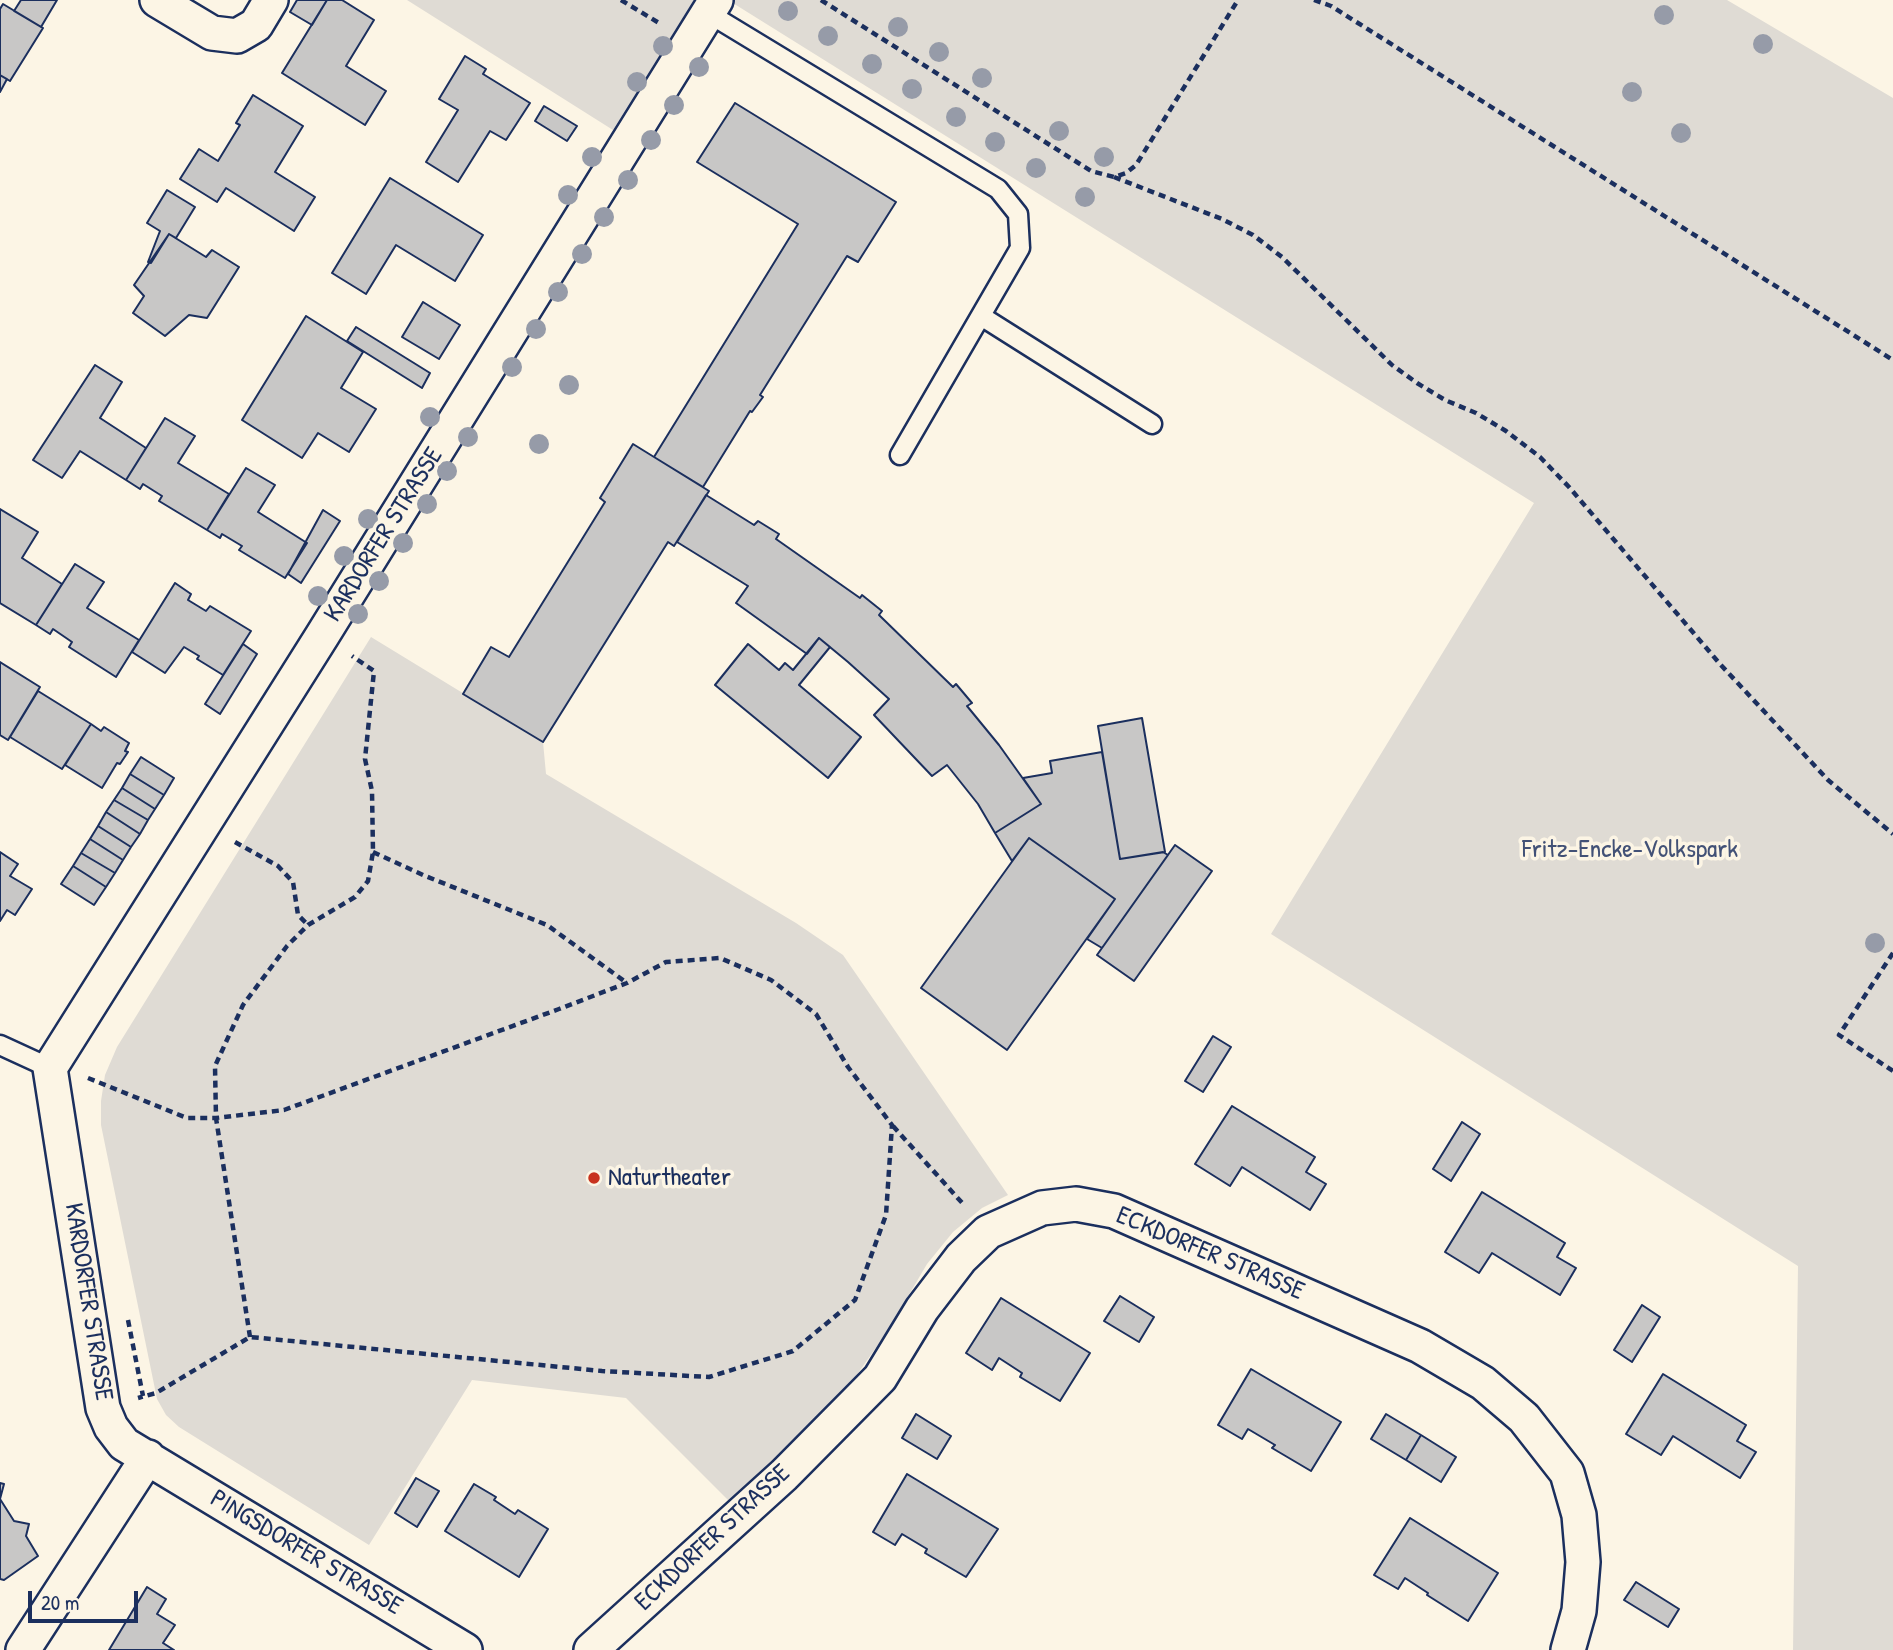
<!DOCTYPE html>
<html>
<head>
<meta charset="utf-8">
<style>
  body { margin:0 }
  #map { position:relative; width:1893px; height:1650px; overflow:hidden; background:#fcf5e5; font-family:"Patrick Hand",sans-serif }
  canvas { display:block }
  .scale { position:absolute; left:28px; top:1591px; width:110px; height:32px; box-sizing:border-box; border:4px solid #1b2f5e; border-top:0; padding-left:9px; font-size:21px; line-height:24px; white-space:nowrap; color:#1b2f5e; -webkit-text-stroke:5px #fcf5e5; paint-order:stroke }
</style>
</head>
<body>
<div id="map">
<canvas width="1893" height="1650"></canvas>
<div class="scale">20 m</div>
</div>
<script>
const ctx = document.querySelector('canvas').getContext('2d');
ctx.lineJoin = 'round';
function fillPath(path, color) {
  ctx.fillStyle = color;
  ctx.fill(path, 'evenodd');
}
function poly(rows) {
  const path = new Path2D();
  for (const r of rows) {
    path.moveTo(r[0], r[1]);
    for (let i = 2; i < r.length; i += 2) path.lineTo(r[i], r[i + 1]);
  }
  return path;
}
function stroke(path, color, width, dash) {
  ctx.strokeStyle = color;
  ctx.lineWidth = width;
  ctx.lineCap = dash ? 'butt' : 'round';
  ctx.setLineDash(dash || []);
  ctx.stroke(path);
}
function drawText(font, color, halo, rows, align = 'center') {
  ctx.font = font + ' "Patrick Hand",sans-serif';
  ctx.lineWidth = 7;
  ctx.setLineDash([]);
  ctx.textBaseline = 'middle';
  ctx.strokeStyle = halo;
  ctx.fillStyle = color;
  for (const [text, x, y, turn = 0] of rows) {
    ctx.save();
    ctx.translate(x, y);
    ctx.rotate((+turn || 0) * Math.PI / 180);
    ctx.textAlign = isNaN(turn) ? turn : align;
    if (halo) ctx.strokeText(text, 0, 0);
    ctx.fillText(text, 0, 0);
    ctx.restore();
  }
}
fillPath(poly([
  [407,0,694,0,613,130],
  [728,0,1727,0,1893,98,1893,1650,1793,1650,1798,1266,1271,934,1534,503],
  [371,637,543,742,546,774,796,923,843,955,1008,1195,982,1208,953,1232,927,1264,887,1332,851,1383,804,1436,730,1502,626,1398,472,1380,369,1545,179,1427,166,1415,157,1399,101,1125,101,1101,105,1075,117,1047]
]), '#dfdbd4');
const building = poly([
  [21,0,57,0,41,27,14,11,21,0],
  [297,0,327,0,312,25,290,12,297,0],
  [327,0,342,0,374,20,346,66,386,91,365,125,282,73,327,0],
  [3,4,43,28,10,81,0,75,0,9,3,4],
  [465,56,486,69,483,74,530,103,506,140,490,131,458,182,426,162,458,110,439,99,465,56],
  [0,75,7,79,0,92,0,75],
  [253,95,303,126,275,172,315,197,294,231,226,188,217,202,180,179,199,149,218,161,240,125,236,123,253,95],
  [735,103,896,202,858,262,847,256,760,395,763,397,752,412,750,411,703,487,654,457,798,224,697,162,735,103],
  [544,106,577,126,567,141,535,121,544,106],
  [390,178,483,235,455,281,396,245,366,294,332,273,390,178],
  [167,190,195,207,176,238,169,234,151,263,148,262,160,231,147,223,167,190],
  [169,234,206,257,212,250,239,267,207,318,189,315,165,336,133,313,144,296,134,285,169,234],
  [423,302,460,325,439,359,402,337,423,302],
  [306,316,363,352,341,388,376,409,349,452,318,433,302,458,242,420,306,316],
  [356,327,430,373,422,388,347,341,356,327],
  [95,365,122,382,100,418,146,448,126,480,80,451,62,478,33,460,95,365],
  [165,418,195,436,178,463,229,494,207,530,159,501,162,496,143,484,140,489,126,480,165,418],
  [633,444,709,491,674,546,668,542,543,742,463,694,491,647,509,657,605,502,600,498,633,444],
  [246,468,275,485,258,512,307,543,285,578,239,550,242,546,222,534,220,538,207,530,246,468],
  [706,495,754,525,758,521,779,534,776,539,860,598,862,595,882,611,879,615,953,687,956,684,972,703,967,706,999,745,1041,804,995,833,978,804,947,765,932,776,874,715,889,699,848,662,819,638,807,654,736,603,748,586,677,542,706,495],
  [0,509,38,532,22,558,62,584,36,625,0,603,0,509],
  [323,510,340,521,301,583,288,574,323,510],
  [75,564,104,582,87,608,139,640,116,677,69,647,72,642,53,629,50,634,36,625,75,564],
  [175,583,191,594,188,600,206,611,210,606,251,631,223,675,197,659,199,656,184,647,165,673,132,652,175,583],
  [819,638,830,647,799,685,861,737,828,778,715,685,748,644,779,670,785,663,793,670,819,638],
  [243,644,257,654,220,714,205,704,243,644],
  [0,662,40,687,8,740,0,735,0,662],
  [38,691,91,724,62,769,10,737,38,691],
  [1142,718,1165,852,1120,859,1098,726,1142,718],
  [91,724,101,731,104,727,129,743,125,751,128,752,120,764,117,763,102,788,65,765,91,724],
  [1102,752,1120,859,1163,852,1168,855,1102,948,1087,939,1115,899,1029,838,1012,861,995,833,1041,804,1023,778,1052,773,1050,761,1102,752],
  [141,757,174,778,164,795,130,774,141,757],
  [130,774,164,795,155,809,122,788,130,774],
  [122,788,155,809,148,820,114,800,122,788],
  [114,800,148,820,140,834,106,812,114,800],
  [106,812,140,834,131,847,98,826,106,812],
  [98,826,131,847,123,860,90,839,98,826],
  [1029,838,1115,899,1007,1050,921,988,1029,838],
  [90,839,123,860,115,873,81,853,90,839],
  [1175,845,1212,871,1134,981,1097,955,1175,845],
  [0,852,18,864,10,876,32,889,15,915,7,910,0,921,0,852],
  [81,853,115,873,106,887,73,866,81,853],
  [73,866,106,887,94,905,61,884,73,866],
  [1213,1036,1231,1047,1203,1092,1185,1081,1213,1036],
  [1232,1106,1315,1157,1306,1172,1326,1184,1310,1210,1242,1167,1230,1186,1195,1164,1232,1106],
  [1462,1122,1480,1134,1451,1181,1433,1169,1462,1122],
  [1482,1192,1565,1243,1557,1257,1576,1268,1560,1295,1492,1253,1479,1273,1445,1252,1482,1192],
  [1120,1296,1154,1317,1139,1342,1104,1321,1120,1296],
  [1001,1298,1090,1353,1060,1401,1020,1377,1022,1373,999,1358,992,1370,966,1353,1001,1298],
  [1642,1305,1660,1317,1632,1362,1614,1350,1642,1305],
  [1251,1369,1341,1422,1311,1471,1272,1448,1275,1445,1248,1429,1242,1439,1218,1425,1251,1369],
  [1663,1374,1746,1425,1737,1441,1756,1452,1740,1478,1673,1436,1661,1455,1626,1434,1663,1374],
  [916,1414,951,1436,937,1459,902,1438,916,1414],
  [1386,1414,1421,1435,1406,1460,1371,1439,1386,1414],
  [1421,1435,1456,1457,1441,1482,1406,1460,1421,1435],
  [907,1474,998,1529,966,1577,925,1553,927,1549,902,1534,895,1545,873,1532,907,1474],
  [416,1478,439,1491,417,1527,395,1513,416,1478],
  [0,1483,4,1484,0,1499,14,1521,29,1524,26,1536,38,1556,4,1580,0,1579,0,1483],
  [474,1484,496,1497,494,1500,515,1514,518,1510,548,1529,519,1577,445,1531,474,1484],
  [1410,1518,1498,1573,1468,1621,1427,1595,1428,1593,1405,1578,1398,1589,1374,1575,1410,1518],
  [1636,1582,1679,1609,1668,1627,1624,1600,1636,1582],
  [147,1587,166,1599,157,1614,175,1625,163,1643,174,1650,109,1650,147,1587]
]);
fillPath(building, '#c8c7c6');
stroke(building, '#1b2f5e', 2);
const service = poly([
  [708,13,998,189,1018,214,1020,248,900,455],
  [981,316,1152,424],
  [0,1045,50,1068]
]);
const minor = poly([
  [157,0,212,33,237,36,256,25,271,0],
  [23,1650,148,1457],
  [465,1650,124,1444,111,1427,103,1408,50,1068,322,636,716,0],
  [591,1650,784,1475,880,1378,922,1309,961,1258,988,1232,1042,1208,1076,1204,1114,1211,1420,1346,1483,1383,1524,1418,1567,1473,1579,1515,1583,1562,1579,1611,1568,1650]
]);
stroke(service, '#1b2f5e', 23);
stroke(minor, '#1b2f5e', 38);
stroke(poly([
  [621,0,659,23],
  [821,0,1091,171,1114,177,1126,173,1136,165,1238,0],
  [1314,0,1331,6,1893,360],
  [1114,177,1222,219,1253,235,1282,257,1392,365,1417,383,1445,400,1476,413,1506,431,1540,457,1569,487,1720,664,1828,780,1893,834],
  [235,842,278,866,293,882,298,915,308,925],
  [373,852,423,875,547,925,627,983],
  [1893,953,1839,1035,1893,1071],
  [88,1078,187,1118,216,1118,284,1110,559,1009,627,983,666,962,720,958,771,980,816,1014,848,1067,892,1125,886,1215,855,1300,793,1351,709,1377,602,1371,250,1337,156,1393,138,1398],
  [893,1126,964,1205],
  [128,1320,143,1396],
  [250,1337,216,1118,215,1066,243,1005,287,946,308,925,355,897,368,881,373,852,372,791,365,759,374,671,352,656]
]), '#1b2f5e', 4.5, [7, 5]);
stroke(service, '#fcf5e5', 18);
stroke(minor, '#fcf5e5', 33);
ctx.fillStyle = '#969ba8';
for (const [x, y] of [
  [788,11],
  [1664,15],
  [898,27],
  [828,36],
  [1763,44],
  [663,46],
  [939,52],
  [872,64],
  [699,67],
  [982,78],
  [637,82],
  [912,89],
  [1632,92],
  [674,105],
  [956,117],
  [1059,131],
  [1681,133],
  [651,140],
  [995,142],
  [592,157],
  [1104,157],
  [1036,168],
  [628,180],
  [568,195],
  [1085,197],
  [604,217],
  [582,254],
  [558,292],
  [536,329],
  [512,367],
  [569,385],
  [430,417],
  [468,437],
  [539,444],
  [447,471],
  [427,504],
  [368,519],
  [403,543],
  [344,556],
  [379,581],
  [318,596],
  [358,614],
  [1875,943]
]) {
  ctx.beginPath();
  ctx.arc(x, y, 10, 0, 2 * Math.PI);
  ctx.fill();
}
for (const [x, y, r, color] of [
  [594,1178,7,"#c8321e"]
]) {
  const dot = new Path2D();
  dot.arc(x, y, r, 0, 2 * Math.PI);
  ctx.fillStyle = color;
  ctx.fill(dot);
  stroke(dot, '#fcf5e5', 2.5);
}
drawText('26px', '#1b2f5e', '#fcf5e5', [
  ["KARDORFER STRASSE",384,535,-58],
  ["ECKDORFER STRASSE",1210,1254,23],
  ["KARDORFER STRASSE",88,1302,81],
  ["ECKDORFER STRASSE",713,1538,-43],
  ["PINGSDORFER STRASSE",306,1553,31]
]);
drawText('26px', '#425176', '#fcf5e5', [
  ["Fritz-Encke-Volkspark",1630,850]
]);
drawText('26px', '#1b2f5e', '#fcf5e5', [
  ["Naturtheater",608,1178]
], 'left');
</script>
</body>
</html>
